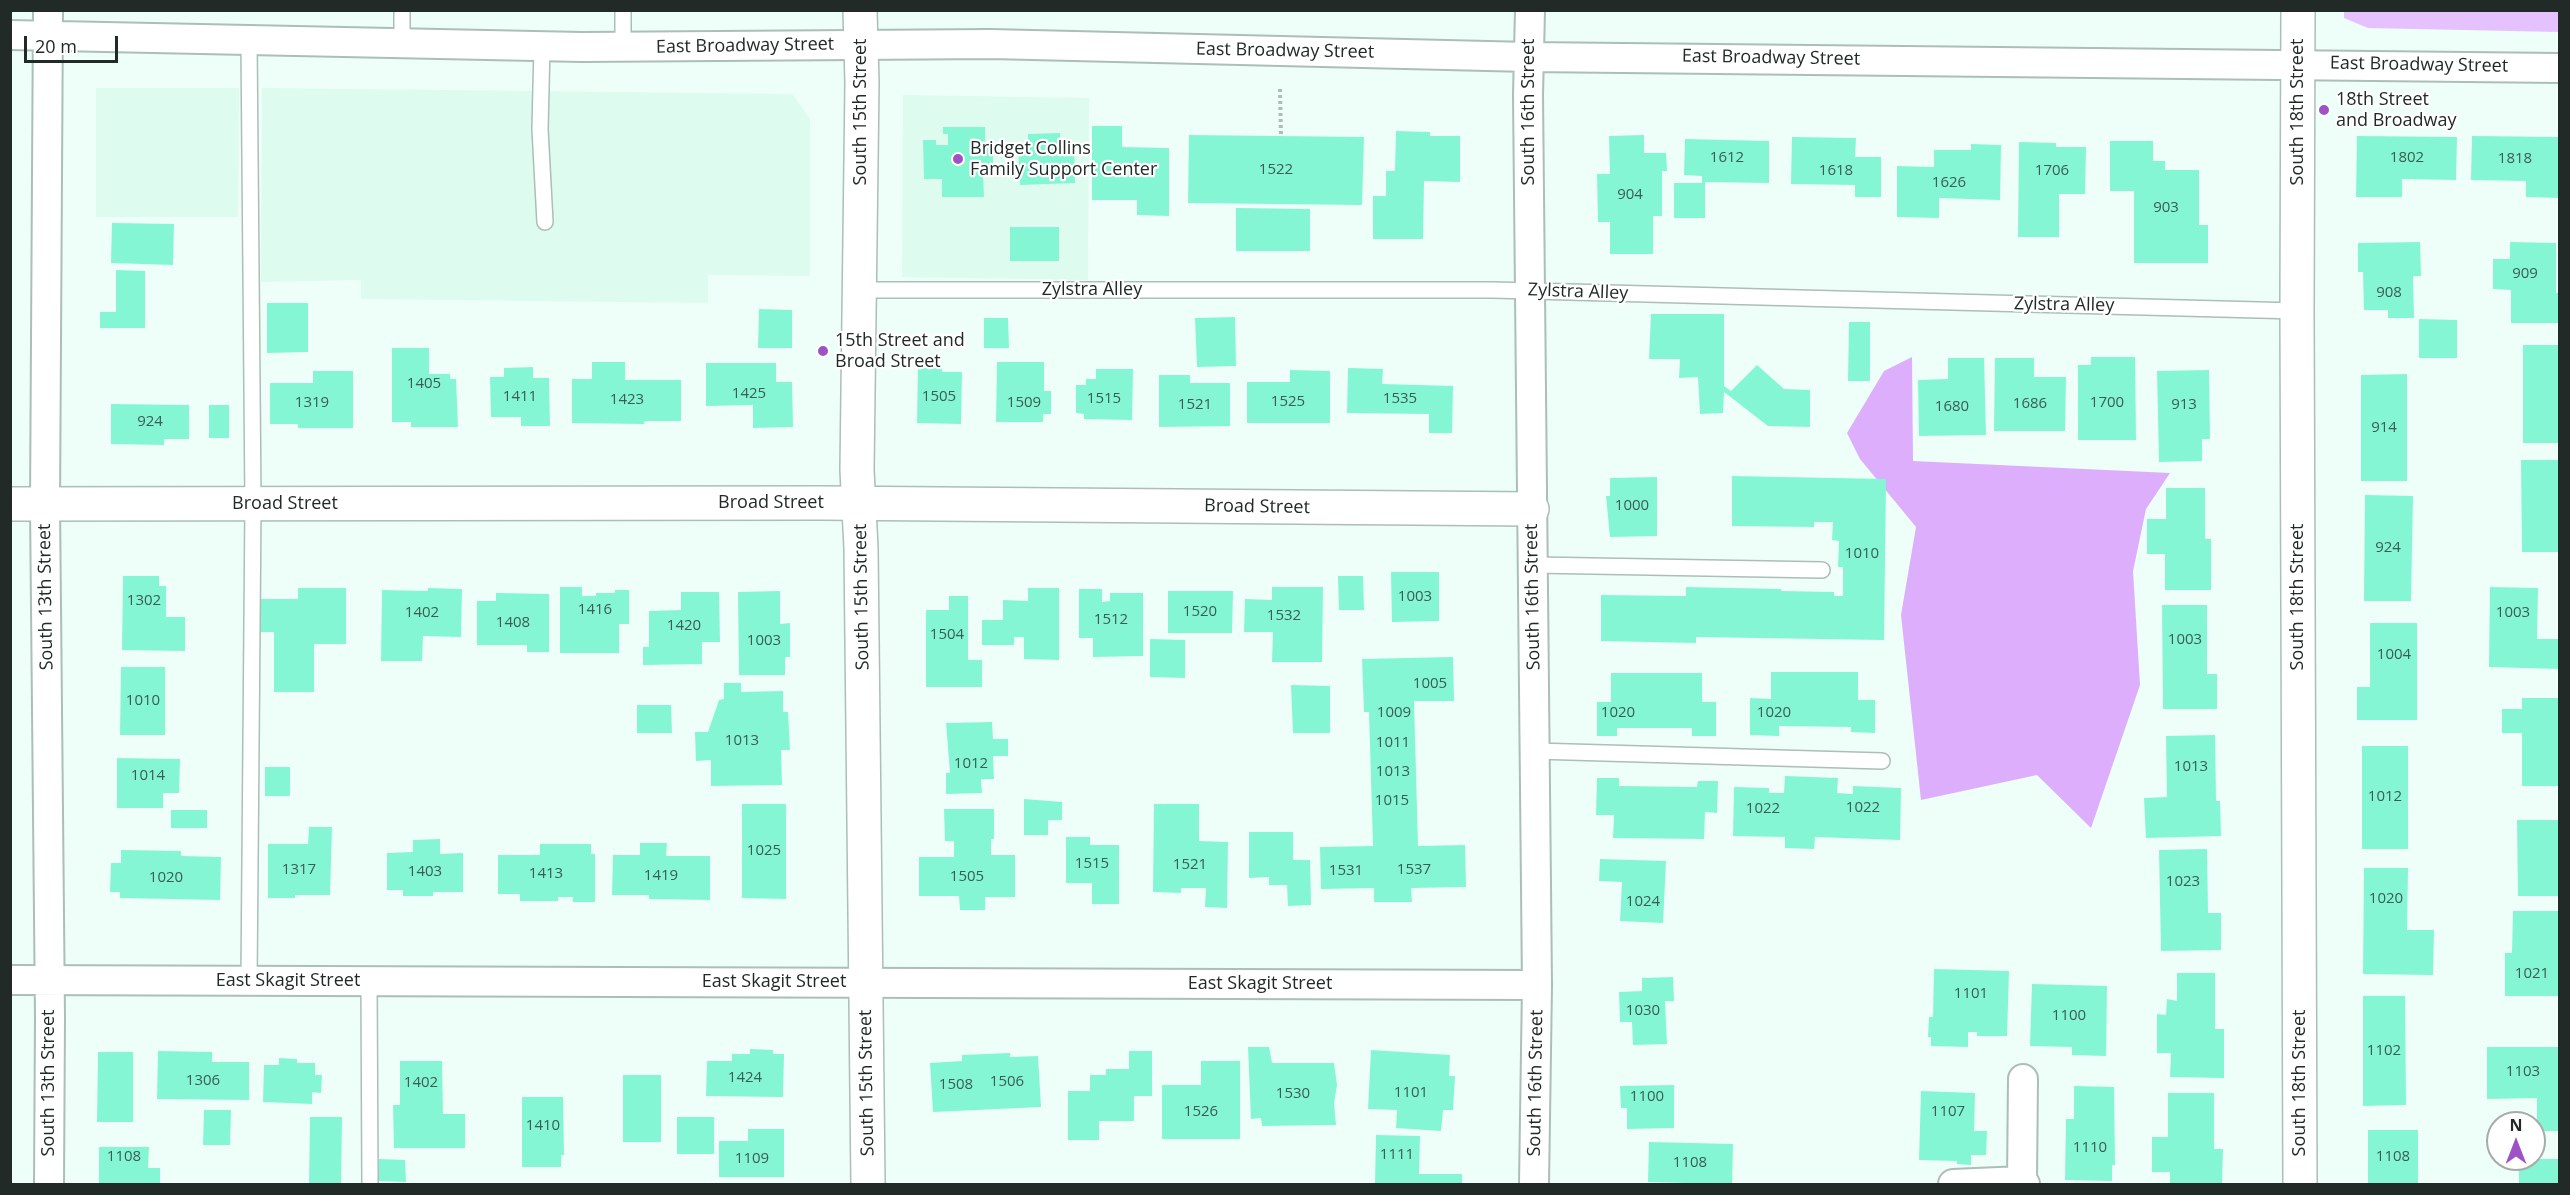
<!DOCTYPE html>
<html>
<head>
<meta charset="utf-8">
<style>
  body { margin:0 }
  #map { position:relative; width:2570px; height:1195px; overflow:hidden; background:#eefef8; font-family:"Open Sans",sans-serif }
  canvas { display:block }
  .frame { position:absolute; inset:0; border:12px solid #222a27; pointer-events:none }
  .north { position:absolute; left:2486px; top:1111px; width:60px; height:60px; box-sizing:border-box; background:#fff; border:2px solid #a7aaa9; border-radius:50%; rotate:0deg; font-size:16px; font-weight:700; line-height:24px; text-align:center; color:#222a27 }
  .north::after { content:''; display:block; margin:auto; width:21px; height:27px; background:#9d53c6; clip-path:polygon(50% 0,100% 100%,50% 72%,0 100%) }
  .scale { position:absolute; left:24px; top:36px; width:94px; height:27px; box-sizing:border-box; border:3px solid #222a27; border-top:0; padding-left:8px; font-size:18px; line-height:21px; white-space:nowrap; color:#222a27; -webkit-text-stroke:4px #fff; paint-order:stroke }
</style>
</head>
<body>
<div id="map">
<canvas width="2570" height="1195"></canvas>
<div class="frame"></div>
<div class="north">N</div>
<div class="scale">20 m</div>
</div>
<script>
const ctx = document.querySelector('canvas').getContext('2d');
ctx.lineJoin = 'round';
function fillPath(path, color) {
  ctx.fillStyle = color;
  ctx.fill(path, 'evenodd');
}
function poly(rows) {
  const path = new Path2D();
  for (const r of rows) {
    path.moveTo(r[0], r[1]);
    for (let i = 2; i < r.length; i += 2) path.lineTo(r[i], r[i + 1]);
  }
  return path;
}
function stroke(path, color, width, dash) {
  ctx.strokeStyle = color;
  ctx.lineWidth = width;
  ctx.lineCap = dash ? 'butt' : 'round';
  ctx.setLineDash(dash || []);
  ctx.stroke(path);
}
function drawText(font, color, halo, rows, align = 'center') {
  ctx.font = font + ' "Open Sans",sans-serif';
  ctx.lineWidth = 4.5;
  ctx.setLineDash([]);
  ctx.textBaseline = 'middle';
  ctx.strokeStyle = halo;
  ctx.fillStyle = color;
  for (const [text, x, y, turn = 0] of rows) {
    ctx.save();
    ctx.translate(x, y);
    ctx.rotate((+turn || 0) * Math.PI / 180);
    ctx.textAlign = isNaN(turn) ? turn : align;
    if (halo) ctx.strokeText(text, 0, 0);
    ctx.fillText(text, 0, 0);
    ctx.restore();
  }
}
fillPath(poly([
  [96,88,239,88,238,217,96,217],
  [262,88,792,94,810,119,810,276,708,275,708,303,361,299,361,280,261,282],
  [903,95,1089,98,1088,280,902,277]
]), '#defbf0');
fillPath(poly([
  [2344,11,2559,11,2559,32,2368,28,2344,18]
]), '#e5c1fe');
fillPath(poly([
  [1912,357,1913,461,2170,473,2146,509,2133,571,2140,685,2091,828,2037,775,1921,800,1901,615,1916,527,1860,459,1847,433,1884,371]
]), '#dcaefb');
fillPath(poly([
  [1092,126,1122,126,1122,147,1169,148,1169,216,1137,215,1137,200,1092,200],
  [943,127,985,127,985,143,993,143,993,173,983,173,984,197,942,197,942,179,924,179,923,140,936,140,936,145,948,145,948,134,943,134],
  [1396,131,1430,132,1430,136,1460,136,1460,182,1424,181,1423,239,1373,239,1373,196,1386,196,1386,171,1395,171],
  [1060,133,1060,145,1074,144,1075,183,1020,185,1018,143,1028,143,1028,134],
  [1189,135,1364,137,1362,205,1188,203],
  [1644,135,1644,153,1666,153,1667,171,1662,171,1662,216,1653,216,1653,254,1610,254,1610,222,1598,222,1597,174,1610,174,1609,136],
  [2357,136,2457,137,2456,180,2402,179,2402,197,2356,197],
  [2472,136,2560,137,2560,198,2526,197,2526,181,2471,180],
  [1792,137,1856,138,1855,157,1881,157,1881,197,1855,197,1855,185,1791,184],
  [1685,139,1769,141,1769,183,1705,182,1705,218,1674,218,1674,183,1702,183,1702,176,1684,175],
  [2110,141,2153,141,2153,161,2165,161,2165,170,2199,170,2199,225,2208,225,2208,263,2134,263,2134,191,2110,191],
  [2019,142,2056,143,2056,147,2086,147,2085,194,2059,194,2059,237,2018,237],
  [1971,144,2001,145,2000,200,1939,198,1939,218,1897,217,1897,166,1934,167,1934,150,1971,150],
  [1236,208,1310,209,1310,251,1236,251],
  [112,223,174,224,173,265,111,263],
  [1010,227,1059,227,1059,261,1010,261],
  [2420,242,2421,276,2413,276,2414,318,2388,318,2388,310,2364,310,2363,272,2358,272,2358,243],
  [2510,242,2556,243,2556,293,2560,293,2560,323,2511,323,2511,290,2493,289,2493,259,2510,259],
  [116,270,145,271,145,328,100,328,100,312,116,312],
  [267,303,308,303,308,352,267,353],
  [759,309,792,310,792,348,758,348],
  [1651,314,1724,314,1724,386,1731,391,1757,365,1784,389,1810,390,1810,427,1768,426,1724,392,1723,413,1700,414,1698,377,1679,378,1680,359,1649,359],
  [1235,317,1236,366,1197,367,1195,318],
  [984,318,1008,318,1009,348,984,348],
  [2419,319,2457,320,2457,358,2419,358],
  [1849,322,1870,322,1870,381,1848,381],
  [2523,345,2560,345,2560,443,2523,443],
  [392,348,429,348,429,374,450,374,450,379,456,379,458,427,411,427,411,422,392,422],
  [2091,357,2135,357,2136,440,2078,440,2078,365,2091,365],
  [1948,358,1984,358,1986,435,1919,436,1918,380,1948,379],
  [1995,358,2034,358,2034,377,2066,377,2065,431,1994,431],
  [592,362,625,362,625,380,681,380,681,421,645,421,644,424,572,423,572,379,592,379],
  [997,362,1044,362,1044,391,1051,391,1051,414,1043,414,1043,422,996,422],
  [706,363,776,363,776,382,792,382,793,427,753,428,753,405,706,406],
  [918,364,942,364,942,372,962,372,961,424,917,423],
  [533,367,533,378,549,378,550,426,521,426,521,417,491,417,490,377,504,377,504,368],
  [1348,368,1383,369,1382,384,1453,386,1452,433,1429,433,1429,414,1347,413],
  [1096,369,1133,369,1132,420,1084,419,1084,414,1076,413,1076,385,1086,385,1086,379,1096,379],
  [1290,370,1330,371,1330,423,1247,423,1247,382,1290,382],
  [2209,370,2210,439,2202,439,2202,461,2159,462,2157,371],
  [313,371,353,371,353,428,298,428,298,424,270,424,270,383,313,383],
  [2407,374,2407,481,2361,481,2361,375],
  [1159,375,1190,375,1190,383,1230,383,1230,426,1159,427],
  [111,404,189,405,189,439,164,439,164,445,111,444],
  [209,405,229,405,229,438,209,438],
  [2521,460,2560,460,2560,552,2522,552],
  [1732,476,1886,479,1884,640,1696,637,1696,643,1601,641,1601,595,1686,596,1686,587,1781,589,1781,591,1834,592,1834,596,1843,596,1843,567,1838,567,1839,541,1832,540,1833,522,1814,522,1814,527,1732,526],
  [1657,477,1657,536,1610,537,1606,496,1610,496,1610,478],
  [2166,488,2205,488,2205,539,2211,539,2211,590,2165,590,2165,554,2147,554,2147,519,2166,519],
  [2365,495,2413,496,2411,601,2364,601],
  [1391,572,1439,572,1439,621,1392,622],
  [123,576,159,576,159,586,166,586,166,617,185,617,185,651,122,650],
  [1338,576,1363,576,1364,610,1339,610],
  [560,587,582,587,582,596,596,596,596,593,615,593,615,590,629,590,629,624,619,624,619,653,560,653],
  [1272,587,1323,587,1322,662,1272,662,1273,632,1244,632,1245,599,1272,600],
  [2490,587,2538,588,2537,639,2560,639,2560,669,2489,667],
  [298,588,346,588,346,644,314,644,314,692,274,692,274,632,260,632,259,599,298,599],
  [428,588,462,589,461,637,423,636,422,661,381,661,382,590,428,591],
  [1028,588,1059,588,1059,660,1024,659,1024,637,1014,637,1014,645,982,645,982,620,1003,620,1003,600,1028,601],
  [1079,589,1102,589,1102,602,1110,601,1110,593,1143,593,1143,656,1093,657,1093,638,1079,638],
  [780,591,780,624,790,623,790,657,785,657,785,675,739,675,738,592],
  [1168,591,1233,591,1232,633,1168,633],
  [681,592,719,592,720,642,702,642,702,664,643,665,643,647,649,647,649,611,681,610],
  [496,593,549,594,549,652,527,652,527,645,477,645,477,601,496,601],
  [949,596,968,596,968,660,982,660,982,687,926,687,926,610,949,610],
  [2162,605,2207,605,2207,674,2217,674,2217,709,2163,709],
  [2370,623,2417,623,2417,720,2357,720,2357,687,2370,687],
  [1150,639,1185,640,1185,678,1150,677],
  [1453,657,1454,701,1414,701,1418,846,1465,845,1466,887,1411,888,1412,902,1374,902,1374,888,1321,889,1320,847,1373,846,1369,712,1364,712,1362,659],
  [121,667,165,667,165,735,120,735],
  [1771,672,1858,672,1858,700,1875,700,1875,733,1851,732,1851,727,1779,726,1779,736,1750,735,1750,698,1771,699],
  [1611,673,1702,673,1702,702,1716,702,1716,736,1692,736,1692,728,1617,728,1617,736,1597,736,1597,702,1611,702],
  [724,683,741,683,741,692,783,691,783,712,788,712,790,750,781,750,782,785,711,786,711,760,696,761,695,732,708,732,719,700,724,699],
  [1291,685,1330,686,1330,733,1293,733],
  [2522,698,2560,698,2560,786,2522,786,2522,733,2502,733,2502,709,2522,709],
  [637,705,671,705,672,733,637,733],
  [992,722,993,739,1008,739,1008,756,993,756,994,779,981,779,982,793,946,794,946,773,950,773,946,723],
  [2215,735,2216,801,2220,801,2221,836,2146,838,2144,798,2167,797,2166,736],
  [2362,746,2408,746,2408,849,2362,849],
  [117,758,180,759,179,793,163,793,163,808,117,808],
  [265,767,290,767,290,796,265,796],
  [1785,776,1838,778,1837,793,1853,794,1853,786,1901,788,1900,840,1815,837,1814,849,1785,848,1785,837,1733,836,1734,787,1769,788,1769,793,1784,793],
  [1597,778,1619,778,1619,786,1697,787,1698,781,1718,781,1717,813,1705,812,1704,839,1613,838,1614,815,1596,815],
  [1024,799,1062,802,1062,820,1048,820,1048,835,1024,835],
  [742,804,786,804,786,899,742,898],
  [1154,804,1199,804,1199,841,1228,842,1227,908,1205,907,1206,888,1181,888,1181,893,1153,892],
  [944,809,994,809,994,839,991,839,991,855,1015,855,1015,897,985,897,985,910,960,910,959,896,919,896,919,857,954,857,954,841,945,841],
  [171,810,207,810,207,828,171,828],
  [2517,820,2560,820,2560,896,2518,896],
  [309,827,332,827,330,895,295,895,295,898,268,898,268,844,308,844],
  [1249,832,1293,832,1293,860,1310,860,1311,905,1288,906,1287,885,1269,885,1269,877,1249,878],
  [1066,837,1090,837,1090,845,1119,845,1119,904,1092,904,1092,883,1066,883],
  [440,839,440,854,463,853,463,892,433,892,433,896,403,896,403,890,387,890,387,853,413,852,413,840],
  [640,843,667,843,666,856,710,856,710,900,649,899,649,895,612,895,613,855,640,855],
  [540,844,591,844,591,854,595,854,595,902,573,902,573,897,558,897,558,901,520,901,520,894,498,894,498,855,540,855],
  [2207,849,2208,913,2221,913,2221,950,2161,951,2159,850],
  [121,850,181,851,181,856,221,857,220,900,120,898,120,892,110,892,111,863,121,863],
  [1600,859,1666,861,1663,923,1620,921,1622,882,1599,881],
  [2364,868,2408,868,2407,930,2434,930,2433,975,2363,974],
  [2513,911,2560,911,2560,996,2505,996,2505,953,2512,953],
  [1934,969,2009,971,2007,1036,1977,1036,1977,1032,1968,1032,1968,1047,1931,1046,1931,1037,1928,1037,1929,1017,1933,1017],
  [2177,973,2215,973,2215,1029,2224,1029,2224,1078,2170,1077,2171,1053,2157,1053,2157,1014,2166,1015,2167,999,2177,1001],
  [1673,977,1674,1001,1665,1001,1667,1044,1633,1045,1632,1022,1620,1022,1619,992,1642,991,1642,978],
  [2032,984,2107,986,2106,1056,2072,1055,2072,1047,2030,1046],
  [2363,996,2405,996,2406,1105,2363,1106],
  [1248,1047,1269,1047,1272,1063,1334,1063,1337,1085,1334,1103,1336,1125,1262,1126,1261,1118,1251,1119],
  [2487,1047,2560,1047,2560,1131,2537,1131,2537,1098,2487,1099],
  [750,1049,773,1050,773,1054,784,1054,783,1097,706,1096,707,1061,732,1061,732,1054,750,1054],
  [1371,1050,1450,1055,1449,1076,1455,1076,1453,1110,1443,1110,1441,1131,1396,1128,1397,1110,1368,1109],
  [158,1051,212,1052,212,1062,249,1062,249,1100,157,1099],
  [1129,1051,1152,1051,1152,1096,1134,1096,1134,1121,1099,1121,1099,1140,1068,1140,1068,1091,1090,1091,1090,1075,1106,1075,1106,1069,1129,1069],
  [98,1052,133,1052,133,1122,97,1122],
  [1010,1053,1010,1057,1038,1056,1041,1107,933,1112,930,1063,962,1061,962,1055],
  [279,1058,297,1059,297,1063,315,1063,315,1075,322,1075,321,1093,312,1092,312,1104,263,1102,264,1065,279,1065],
  [400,1061,442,1061,443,1114,465,1114,465,1148,394,1148,393,1105,400,1105],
  [1201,1061,1240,1061,1240,1139,1162,1139,1162,1085,1201,1085],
  [623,1075,661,1075,661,1142,623,1142],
  [1674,1085,1674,1128,1627,1129,1627,1108,1621,1108,1620,1086],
  [2074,1086,2114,1087,2115,1165,2112,1165,2112,1181,2065,1180,2066,1119,2074,1119],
  [1921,1091,1975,1093,1974,1131,1987,1131,1986,1155,1971,1155,1971,1165,1957,1164,1957,1161,1919,1160],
  [2168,1093,2214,1093,2214,1149,2223,1149,2222,1184,2170,1184,2170,1172,2152,1172,2152,1137,2168,1137],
  [522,1097,563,1097,564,1155,561,1155,561,1167,522,1167],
  [204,1110,231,1110,230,1145,203,1145],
  [310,1117,342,1117,341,1184,309,1184],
  [677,1117,714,1117,714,1154,677,1154],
  [748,1129,784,1129,784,1177,719,1177,719,1141,748,1141],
  [2368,1130,2418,1130,2418,1184,2368,1184],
  [1376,1135,1420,1136,1419,1174,1462,1174,1462,1184,1375,1184],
  [1649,1142,1733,1144,1732,1184,1648,1182],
  [99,1147,149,1147,148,1168,160,1168,160,1184,99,1184],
  [379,1159,405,1160,406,1182,379,1181],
  [2519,1159,2560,1159,2560,1184,2519,1184]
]), '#85f6d4');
const service = poly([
  [623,10,623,47],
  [249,41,253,504,249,980],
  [402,44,402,10],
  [542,46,540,129,545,222],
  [860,290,1493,290,2297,311],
  [1534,565,1822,570],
  [1535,751,1882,761],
  [369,981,370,1184]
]);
const minor = poly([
  [48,10,45,504,50,1018,49,1184],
  [1530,10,1528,95,1537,985,1534,1184],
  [10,35,582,47,991,44,1529,57,2560,68],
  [10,980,1537,985],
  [2023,1079,2022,1181,2025,1184],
  [1953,1184,2022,1181]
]);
const tertiary = poly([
  [860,10,862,83,857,470,861,548,868,1184],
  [2298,10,2297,311,2300,1184],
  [10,504,821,503,1532,509]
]);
stroke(service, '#abbeb7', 18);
stroke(minor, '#abbeb7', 32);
stroke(tertiary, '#abbeb7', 36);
stroke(poly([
  [1280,89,1281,136]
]), '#aebcb7', 4, [3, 3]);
stroke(service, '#fff', 15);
stroke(minor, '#fff', 28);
stroke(tertiary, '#fff', 33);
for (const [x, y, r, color] of [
  [2324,110,6,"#9d53c6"],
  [958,159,6,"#9d53c6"],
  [823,351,6,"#9d53c6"]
]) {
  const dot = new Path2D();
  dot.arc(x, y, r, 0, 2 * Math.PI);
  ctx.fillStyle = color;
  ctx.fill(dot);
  stroke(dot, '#fff', 2);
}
drawText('15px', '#3b5d52', null, [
  ["1612",1727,158],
  ["1802",2407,158],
  ["1818",2515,159],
  ["1522",1276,170],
  ["1618",1836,171],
  ["1706",2052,171],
  ["1626",1949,183],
  ["904",1630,195],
  ["903",2166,208],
  ["909",2525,274],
  ["908",2389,293],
  ["1405",424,384],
  ["1425",749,394],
  ["1411",520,397],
  ["1505",939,397],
  ["1515",1104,399],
  ["1535",1400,399],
  ["1423",627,400],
  ["1525",1288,402],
  ["1319",312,403],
  ["1509",1024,403],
  ["1700",2107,403],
  ["1686",2030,404],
  ["1521",1195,405],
  ["913",2184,405],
  ["1680",1952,407],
  ["924",150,422],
  ["914",2384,428],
  ["1000",1632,506],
  ["924",2388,548],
  ["1010",1862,554],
  ["1003",1415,597],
  ["1302",144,601],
  ["1416",595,610],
  ["1520",1200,612],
  ["1402",422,613],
  ["1003",2513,613],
  ["1532",1284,616],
  ["1512",1111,620],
  ["1408",513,623],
  ["1420",684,626],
  ["1504",947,635],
  ["1003",2185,640],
  ["1003",764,641],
  ["1004",2394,655],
  ["1005",1430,684],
  ["1010",143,701],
  ["1009",1394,713],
  ["1020",1618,713],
  ["1020",1774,713],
  ["1013",742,741],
  ["1011",1393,743],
  ["1012",971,764],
  ["1013",2191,767],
  ["1013",1393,772],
  ["1014",148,776],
  ["1012",2385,797],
  ["1015",1392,801],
  ["1022",1863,808],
  ["1022",1763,809],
  ["1025",764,851],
  ["1515",1092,864],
  ["1521",1190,865],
  ["1317",299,870],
  ["1537",1414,870],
  ["1531",1346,871],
  ["1403",425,872],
  ["1413",546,874],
  ["1419",661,876],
  ["1505",967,877],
  ["1020",166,878],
  ["1023",2183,882],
  ["1020",2386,899],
  ["1024",1643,902],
  ["1021",2532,974],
  ["1101",1971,994],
  ["1030",1643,1011],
  ["1100",2069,1016],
  ["1102",2384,1051],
  ["1103",2523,1072],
  ["1424",745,1078],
  ["1306",203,1081],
  ["1506",1007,1082],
  ["1402",421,1083],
  ["1508",956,1085],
  ["1101",1411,1093],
  ["1530",1293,1094],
  ["1100",1647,1097],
  ["1526",1201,1112],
  ["1107",1948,1112],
  ["1410",543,1126],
  ["1110",2090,1148],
  ["1111",1397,1155],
  ["1108",124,1157],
  ["1108",2393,1157],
  ["1109",752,1159],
  ["1108",1690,1163]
]);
drawText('18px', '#222a27', '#fff', [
  ["East Broadway Street",745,46,-1],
  ["East Broadway Street",1285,51,1],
  ["East Broadway Street",1771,58,1],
  ["East Broadway Street",2419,65,1],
  ["South 15th Street",861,112,-90],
  ["South 16th Street",1529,112,-90],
  ["South 18th Street",2298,112,-90],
  ["Zylstra Alley",1092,290],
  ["Zylstra Alley",1578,292,2],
  ["Zylstra Alley",2064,305,1],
  ["Broad Street",771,503],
  ["Broad Street",285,504],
  ["Broad Street",1257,507,1],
  ["South 13th Street",46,597,-91],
  ["South 15th Street",862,597,-91],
  ["South 16th Street",1533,597,-91],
  ["South 18th Street",2298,597,-90],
  ["East Skagit Street",288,981],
  ["East Skagit Street",774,982],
  ["East Skagit Street",1260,984],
  ["South 13th Street",49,1083,-90],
  ["South 15th Street",867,1083,-91],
  ["South 16th Street",1536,1083,-89],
  ["South 18th Street",2300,1083,-90]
]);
drawText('18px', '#222a27', '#fff', [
  ["18th Street",2336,100],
  ["and Broadway",2336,121],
  ["Bridget Collins",970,149],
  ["Family Support Center",970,170],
  ["15th Street and",835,341],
  ["Broad Street",835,362]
], 'left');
</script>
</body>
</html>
